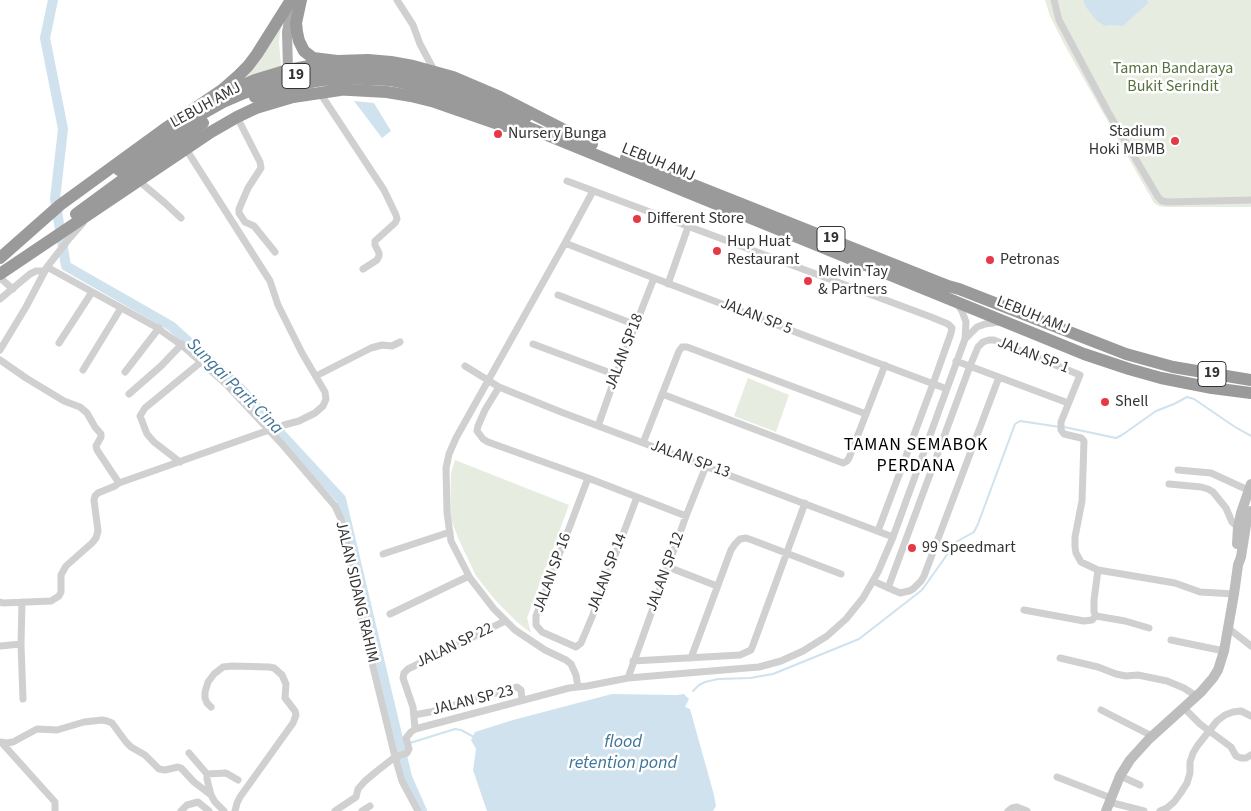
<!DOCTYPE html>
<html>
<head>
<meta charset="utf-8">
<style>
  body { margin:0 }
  canvas { display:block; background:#fff }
</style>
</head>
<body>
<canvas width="1251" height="811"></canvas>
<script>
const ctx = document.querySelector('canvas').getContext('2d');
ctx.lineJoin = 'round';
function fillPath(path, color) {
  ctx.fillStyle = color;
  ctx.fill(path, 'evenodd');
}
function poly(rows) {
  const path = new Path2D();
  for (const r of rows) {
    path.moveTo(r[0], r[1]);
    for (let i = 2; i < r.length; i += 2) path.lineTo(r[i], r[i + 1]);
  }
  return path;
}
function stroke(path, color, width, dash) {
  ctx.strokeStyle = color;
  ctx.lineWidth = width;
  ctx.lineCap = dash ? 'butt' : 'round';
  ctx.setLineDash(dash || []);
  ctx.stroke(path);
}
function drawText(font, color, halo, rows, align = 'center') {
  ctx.font = font + ' "Source Sans 3",sans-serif';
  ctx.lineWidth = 5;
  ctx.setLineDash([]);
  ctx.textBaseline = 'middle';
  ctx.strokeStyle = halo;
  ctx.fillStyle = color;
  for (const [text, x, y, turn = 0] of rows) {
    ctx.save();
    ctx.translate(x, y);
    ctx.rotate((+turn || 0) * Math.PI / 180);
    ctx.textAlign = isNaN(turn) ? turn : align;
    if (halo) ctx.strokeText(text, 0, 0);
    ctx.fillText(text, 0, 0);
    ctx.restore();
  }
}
fillPath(poly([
  [1045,0,1251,0,1251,207,1165,207,1159,206,1154,203,1064,44,1050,16],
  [282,16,279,42,281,67,241,79],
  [748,378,789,395,776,432,734,416],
  [455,460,569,505,527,618,531,633,517,622,497,602,476,576,459,540,450,517,451,473]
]), '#e6ecdf');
fillPath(poly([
  [1083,0,1147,0,1148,3,1123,26,1110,25,1105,26,1097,21,1086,7],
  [354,101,374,103,391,131,382,138],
  [612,694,677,695,684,694,689,699,685,707,690,709,714,795,716,806,713,811,487,811,473,770,476,749,471,740,475,732,513,720]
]), '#cfe2ee');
stroke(poly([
  [1064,427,1116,438,1122,435,1156,411,1174,404,1187,397,1194,399,1235,427,1251,436],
  [693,691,699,685,705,682,718,679,750,678,773,674,859,639,922,590,956,542,974,532,978,524,1015,424,1020,421,1060,427],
  [410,743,455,729,461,730,474,737]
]), '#cfe2ee', 2);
stroke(poly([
  [53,0,45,38,63,129,55,199,66,266,171,326,241,389,268,420,341,499,407,777,422,811]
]), '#cfe2ee', 10);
stroke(poly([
  [397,0,413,25,420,44,435,72],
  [1054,0,1059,20,1108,112,1158,197,1162,201,1168,202,1251,200],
  [320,93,384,190,396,215,397,219,395,223,375,241,375,245,379,253,379,256,377,260,363,269],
  [237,117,260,162,261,168,248,188,239,209,239,213,245,222,254,226,275,252],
  [186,149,270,281,278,305,302,353,325,392,326,399,323,406,315,413,299,421,284,425,273,434],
  [139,181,165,203,181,218],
  [567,181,931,317,948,324,952,328,951,333,933,384,878,531],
  [565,243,654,278,798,333,947,389],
  [47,267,156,327,184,347,226,384,281,443,335,506,341,519,344,530,362,622,395,757,402,781,418,811],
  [0,278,13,289],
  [668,284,688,227],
  [558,295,636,325],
  [0,299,30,274,36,271,45,271],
  [965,339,977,327,985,324,999,322],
  [59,343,92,292],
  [533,344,616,375],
  [0,350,26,307,47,267,68,240,83,223],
  [0,360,26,378,64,401,80,407,87,413,95,427,101,434,101,437,96,446,97,450,119,483],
  [956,361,1068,403],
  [465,366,499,387,561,412,893,537],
  [83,370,121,308],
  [125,372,159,328],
  [316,376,371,348,382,345,392,346,400,342],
  [499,387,485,410,478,426,477,431,483,439,488,442,588,478,686,516],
  [129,394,161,366,182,344],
  [662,394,843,463,847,461,849,458,885,365],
  [598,426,616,375,654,278],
  [643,443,679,351,682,347,687,347,866,414],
  [180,462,154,442,147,434,140,416,145,408,201,362],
  [1178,470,1211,473,1248,490],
  [588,478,536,616,536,625,542,632,576,647,581,643,592,617,637,497],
  [1169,484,1201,487,1208,489,1213,492,1226,508,1232,522,1238,527],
  [383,554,450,532],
  [668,567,717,586],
  [1098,570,1094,600,1094,612,1096,616,1125,621,1149,628],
  [873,581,900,593,909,591,913,589,921,581,924,576,999,377],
  [888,588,970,366,978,347,983,342,989,340,994,340,1080,375,1061,422,1061,430,1064,434,1081,438,1084,441,1082,501,1075,537,1075,547,1076,553,1081,562,1098,570,1175,583,1200,592,1234,594],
  [0,602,3,603,51,601,59,596,61,592,61,575,66,566,92,543,96,538,98,531,94,500,95,496,98,493,115,486,119,483,269,430],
  [22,602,21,644,23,699],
  [1024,610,1084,621,1092,620,1096,616],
  [390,614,469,576],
  [1228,628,1251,646],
  [1171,640,1224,651],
  [0,646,21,644],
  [691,658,731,550,735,544,740,539,746,538,752,540,841,574],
  [1060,658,1098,667,1116,674,1126,676,1138,675,1167,681,1184,688,1196,696],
  [633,661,740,655,751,650,753,645,805,503],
  [628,678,686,516,706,466],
  [578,687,576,675,571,664,566,660,545,650,515,630,494,609,470,578,451,541,447,513,446,468,449,454,456,438,565,243,593,191],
  [211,707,207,703,205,698,205,692,208,682,214,674,223,667,232,666,269,667,274,668,282,675,286,684,285,698,295,711,296,715,293,723,240,797,237,803,235,811],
  [1184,708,1200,724,1231,747,1236,756,1241,758,1246,758,1251,755],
  [1101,710,1152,736],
  [414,715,430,712,517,687,521,690,522,700],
  [415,729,413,707,403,678,404,673,408,669,505,621],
  [0,742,7,743,13,742,37,729,57,730,84,722,102,720,107,721,112,723,126,742,131,747,145,755,159,769,165,770,178,767,181,768,194,782,211,795],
  [2,743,55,802,55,811],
  [189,753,207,774,207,779,211,795,215,802,224,811],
  [207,774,226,773,238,780],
  [1120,776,1140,785],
  [1057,777,1111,798],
  [1109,802,1144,811],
  [181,811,187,805,198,802,209,811],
  [335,811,356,797,358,789,365,781,377,771,395,757,407,753,409,749,406,738,411,732,415,729,569,688,587,686,628,678,759,667,781,661,803,651,827,636,846,619,863,598,878,572,893,537,965,339,966,322,962,311,958,305],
  [362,811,370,806],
  [1008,811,1012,808,1017,807,1027,811],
  [1160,811,1167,808,1174,802,1180,794,1187,783,1190,773,1190,762,1193,753,1198,745,1217,721,1225,715,1233,712,1241,711,1251,716]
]), '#d0d0d0', 7);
stroke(poly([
  [1237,544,1238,527,1241,513,1251,484],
  [1106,811,1120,776,1130,760,1149,739,1201,692,1213,678,1218,670,1224,651,1234,594,1238,565,1241,557,1246,525,1251,511]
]), '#bdbdbd', 10);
stroke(poly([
  [289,77,288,70,287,32,290,15,297,0]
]), '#ababab', 10);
stroke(poly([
  [301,0,296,23,297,32,299,41,304,51,313,58,337,61,368,60,391,62,413,66,453,77,500,97,592,144],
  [332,89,387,92,411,96,435,102,504,126],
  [227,92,255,80,288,70,325,63],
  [491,103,526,117],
  [488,111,1084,354,1129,369,1161,378,1212,388,1251,393],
  [626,158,948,286,959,289,1126,354,1173,367,1251,380],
  [76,214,125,178],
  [0,258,60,205,163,130,222,90,238,76,248,66,257,54,291,0],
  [0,274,211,132,237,117,256,108,293,97,340,90]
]), '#9a9a9a', 12);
stroke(poly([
  [255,97,270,92,316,81,339,78,365,79,390,80,418,86,446,94,488,111],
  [119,170,200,115,223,102,244,93,271,83,316,72,338,69,364,69,391,71,422,77,451,87,491,103],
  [125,178,203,123]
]), '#9a9a9a', 12);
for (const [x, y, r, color] of [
  [498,134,5,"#e63946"],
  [1175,141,5,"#e63946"],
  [637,219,5,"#e63946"],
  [717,251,5,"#e63946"],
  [990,260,5,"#e63946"],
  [808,281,5,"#e63946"],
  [1105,402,5,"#e63946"],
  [912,548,5,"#e63946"]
]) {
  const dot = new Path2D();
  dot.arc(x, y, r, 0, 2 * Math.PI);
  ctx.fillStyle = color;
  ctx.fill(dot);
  stroke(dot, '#fff', 2);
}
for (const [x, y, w] of [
  [296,76,28],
  [831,239,28],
  [1212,374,28]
]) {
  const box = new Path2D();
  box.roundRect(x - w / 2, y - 12.5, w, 25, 4);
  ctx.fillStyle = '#fff';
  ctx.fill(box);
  stroke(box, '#333', 1);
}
drawText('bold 15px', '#333', null, [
  ["19",296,76],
  ["19",831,239],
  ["19",1212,374]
]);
drawText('16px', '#56703f', '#fff', [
  ["Taman Bandaraya",1173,69],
  ["Bukit Serindit",1173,87]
]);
drawText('16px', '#333', '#fff', [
  ["LEBUH AMJ",206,106,-29],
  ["LEBUH AMJ",658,163,22],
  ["LEBUH AMJ",1033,316,22],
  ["JALAN SP 5",756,317,21],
  ["JALAN SP18",625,352,-69],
  ["JALAN SP 1",1033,356,21],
  ["JALAN SP 13",690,460,20],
  ["JALAN SP 12",666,572,-70],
  ["JALAN SP 16",553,573,-70],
  ["JALAN SP 14",608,573,-69],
  ["JALAN SIDANG RAHIM",356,592,77],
  ["JALAN SP 22",455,646,-26],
  ["JALAN SP 23",473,701,-14]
]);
drawText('16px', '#333', '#fff', [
  ["Stadium",1165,132,"right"],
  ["Hoki MBMB",1165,150,"right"],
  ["Nursery Bunga",508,134],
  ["Different Store",647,219],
  ["Hup Huat",727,242],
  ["Restaurant",727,260],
  ["Petronas",1000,260],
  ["Melvin Tay",818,272],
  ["& Partners",818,290],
  ["Shell",1115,402],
  ["99 Speedmart",922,548]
], 'left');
drawText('italic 18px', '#3f7597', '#fff', [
  ["Sungai Parit Cina",234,387,45],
  ["flood",623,743],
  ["retention pond",623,764]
]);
ctx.letterSpacing = '1px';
drawText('18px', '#000', '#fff', [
  ["TAMAN SEMABOK",916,446],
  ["PERDANA",916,467]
]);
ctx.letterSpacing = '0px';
</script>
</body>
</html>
